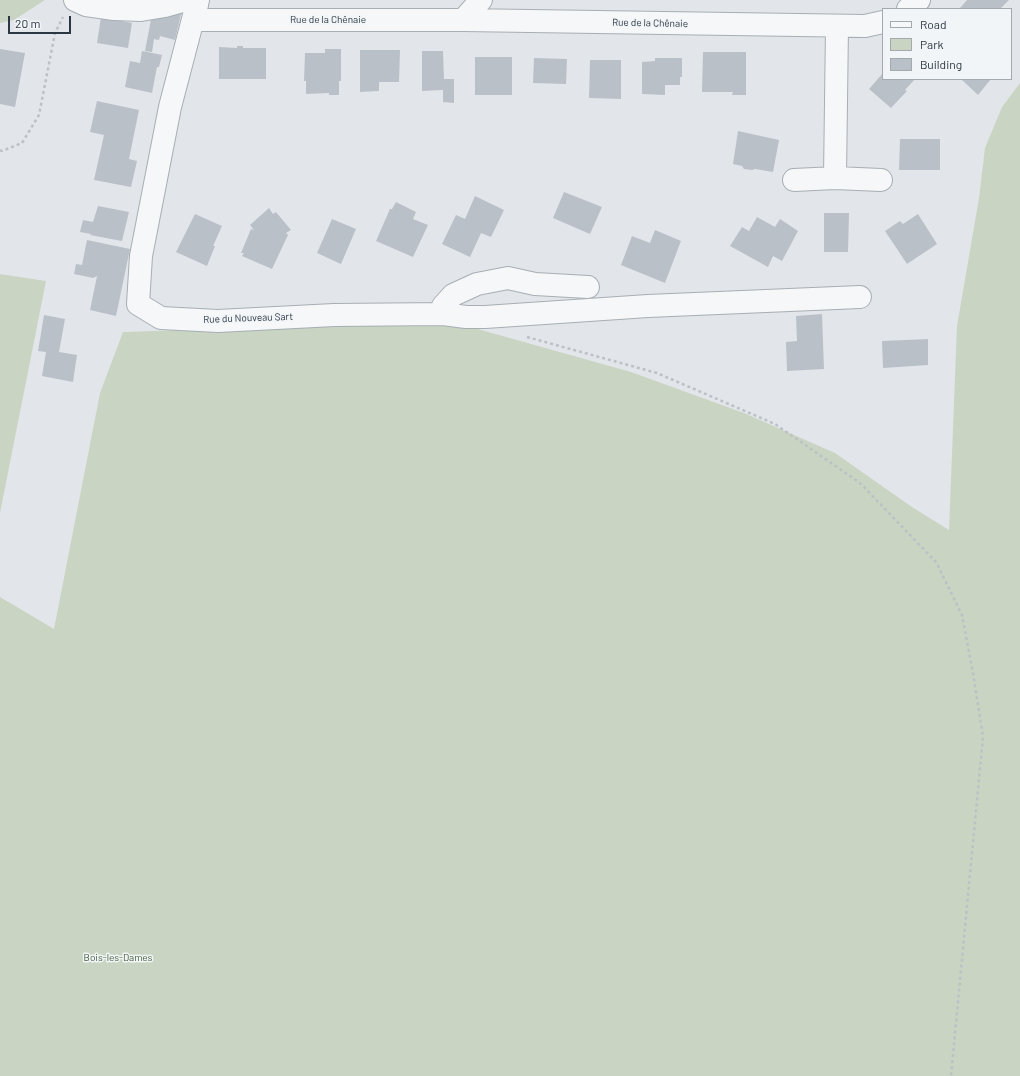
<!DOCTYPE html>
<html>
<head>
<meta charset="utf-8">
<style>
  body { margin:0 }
  #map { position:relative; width:1020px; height:1076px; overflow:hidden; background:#e2e6ea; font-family:Barlow,sans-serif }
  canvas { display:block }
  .legend { position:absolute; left:882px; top:8px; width:130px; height:72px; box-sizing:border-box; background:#f2f5f7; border:1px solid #a2a9af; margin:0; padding:5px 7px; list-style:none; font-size:12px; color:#2a3642 }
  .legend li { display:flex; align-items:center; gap:8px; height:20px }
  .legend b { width:20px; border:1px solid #a2a9af }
  .scale { position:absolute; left:8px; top:16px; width:63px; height:18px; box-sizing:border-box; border:2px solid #2a3642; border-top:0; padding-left:5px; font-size:12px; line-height:14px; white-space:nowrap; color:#2a3642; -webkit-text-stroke:3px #f2f5f7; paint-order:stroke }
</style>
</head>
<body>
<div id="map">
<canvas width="1020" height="1076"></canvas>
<ul class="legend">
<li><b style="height:5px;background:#f5f7f8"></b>Road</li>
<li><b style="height:11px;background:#cad4c3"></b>Park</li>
<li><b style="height:11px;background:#b9c0c7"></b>Building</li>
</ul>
<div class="scale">20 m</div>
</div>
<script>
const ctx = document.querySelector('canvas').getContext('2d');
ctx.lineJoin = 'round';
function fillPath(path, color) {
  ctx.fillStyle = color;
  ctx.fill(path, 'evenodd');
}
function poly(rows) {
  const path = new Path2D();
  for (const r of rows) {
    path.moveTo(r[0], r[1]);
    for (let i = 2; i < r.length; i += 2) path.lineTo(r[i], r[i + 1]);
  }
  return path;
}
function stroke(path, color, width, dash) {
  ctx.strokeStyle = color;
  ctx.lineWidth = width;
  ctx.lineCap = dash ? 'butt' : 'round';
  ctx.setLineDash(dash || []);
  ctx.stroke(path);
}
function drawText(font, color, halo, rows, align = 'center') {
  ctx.font = font + ' Barlow,sans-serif';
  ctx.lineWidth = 3;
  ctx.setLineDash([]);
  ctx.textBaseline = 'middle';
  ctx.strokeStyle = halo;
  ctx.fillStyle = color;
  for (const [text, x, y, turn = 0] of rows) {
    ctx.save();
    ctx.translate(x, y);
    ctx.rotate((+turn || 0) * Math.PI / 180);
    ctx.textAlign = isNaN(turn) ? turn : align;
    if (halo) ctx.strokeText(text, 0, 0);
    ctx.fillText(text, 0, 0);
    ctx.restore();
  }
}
fillPath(poly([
  [0,0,45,0,14,20,0,23],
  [1020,83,1020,1076,0,1076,0,597,54,629,100,393,123,332,429,322,467,326,631,372,744,413,835,453,912,507,949,530,957,326,979,198,985,148,1002,107],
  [0,274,46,281,0,513]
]), '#cad4c3');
fillPath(poly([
  [967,0,1009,0,1000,9,961,9,960,8],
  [179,11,181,14,175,40,160,36,159,40,154,39,152,52,145,51,152,14],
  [101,17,132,23,128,48,97,43],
  [237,46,243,46,243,48,266,48,266,79,219,79,219,47,237,48],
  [0,49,25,53,15,107,0,104],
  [325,49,341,49,341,81,339,81,339,95,329,95,329,93,306,94,306,81,304,81,305,53,325,53],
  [360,50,400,50,399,82,379,82,379,91,360,92],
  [142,51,162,55,159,67,157,67,152,93,125,87,130,61,140,63],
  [422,51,443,51,444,79,454,79,454,103,443,102,443,90,422,91],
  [703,52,746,52,746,95,732,95,733,92,702,92],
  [475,57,512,57,512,95,475,95],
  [534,58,567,59,566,84,533,83],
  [655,58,682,58,682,77,680,77,680,85,665,85,665,95,642,94,642,62,655,61],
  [590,60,621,60,621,99,589,98],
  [883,73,883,79,915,79,905,90,907,91,891,108,869,89],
  [961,79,991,79,978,95],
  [97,101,139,110,129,159,137,161,131,187,94,180,104,135,90,132],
  [738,131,779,140,773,172,755,169,752,170,744,169,742,166,733,164],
  [900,139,940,139,940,170,899,170],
  [564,192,602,207,590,234,553,218],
  [475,196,504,210,491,237,481,233,470,257,442,244,456,215,465,219],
  [396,202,416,212,413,219,428,225,413,257,376,241,390,209,392,209],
  [98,206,129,212,122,241,90,235,91,234,80,232,83,220,93,222],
  [269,208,273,214,276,212,291,230,286,233,288,235,272,269,242,256,244,253,241,253,251,229,254,230,250,225],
  [824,213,849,213,848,252,824,252],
  [195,214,222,226,213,246,215,246,207,266,176,252],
  [918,214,937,244,907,264,885,231,900,221,903,224],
  [757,217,775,227,780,219,798,231,782,261,773,256,768,267,730,246,742,227,749,231],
  [332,219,356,229,341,264,317,253],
  [655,230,681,241,665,283,621,265,632,236,650,243],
  [87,240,130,249,116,316,90,310,97,276,93,278,74,274,76,264,82,265],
  [822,314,824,369,787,371,786,342,797,341,796,316],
  [44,315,65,319,59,352,77,355,73,382,42,376,46,352,38,351],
  [928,339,928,365,883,368,882,341]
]), '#b9c0c7');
const minor = poly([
  [75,0,86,5,114,9,141,10,165,6,183,1,197,5],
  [198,0,170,107,141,256,138,304,161,318,218,321,334,315,443,314,466,317,485,317,648,306,860,297],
  [908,9,919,0],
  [194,20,463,20,865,26,883,22],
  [463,20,481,0],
  [835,178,837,26],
  [794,180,835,178,881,180],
  [443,314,443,306,453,295,477,284,508,278,535,284,588,287]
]);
stroke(minor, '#a7aeb4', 24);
stroke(poly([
  [0,150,2,151,22,143,39,115,55,33,63,17],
  [527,337,657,373,775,424,860,483,936,562,962,615,973,673,983,737,951,1076]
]), '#bcc1c5', 2.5, [3, 3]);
stroke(minor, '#f5f7f8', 22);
drawText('10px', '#2a3642', '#f2f5f7', [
  ["Rue de la Chênaie",328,20],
  ["Rue de la Chênaie",650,23,1],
  ["Rue du Nouveau Sart",248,318,-2]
]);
drawText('10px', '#445d38', '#f2f5f7', [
  ["Bois-les-Dames",118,958]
]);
</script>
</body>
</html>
